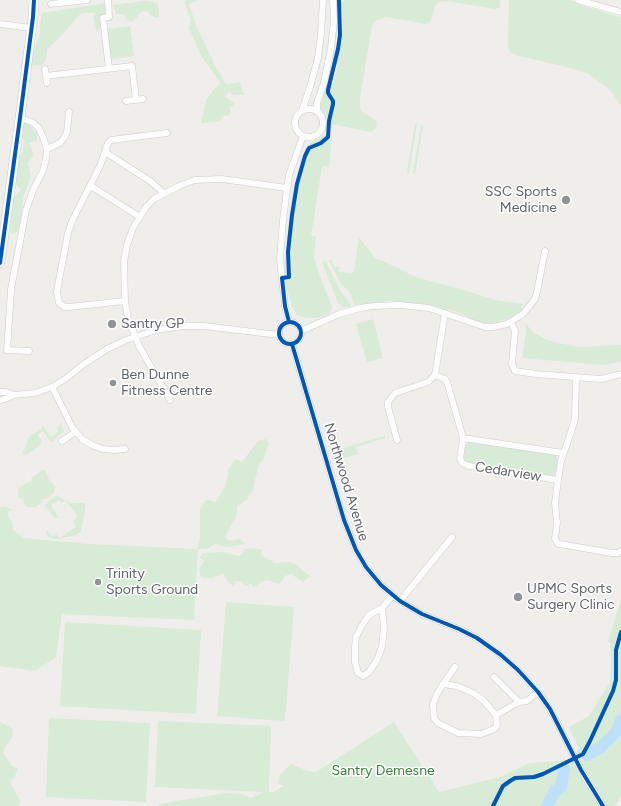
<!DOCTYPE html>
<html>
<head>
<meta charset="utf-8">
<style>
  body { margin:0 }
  canvas { display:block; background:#efeeea }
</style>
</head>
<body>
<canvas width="621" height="806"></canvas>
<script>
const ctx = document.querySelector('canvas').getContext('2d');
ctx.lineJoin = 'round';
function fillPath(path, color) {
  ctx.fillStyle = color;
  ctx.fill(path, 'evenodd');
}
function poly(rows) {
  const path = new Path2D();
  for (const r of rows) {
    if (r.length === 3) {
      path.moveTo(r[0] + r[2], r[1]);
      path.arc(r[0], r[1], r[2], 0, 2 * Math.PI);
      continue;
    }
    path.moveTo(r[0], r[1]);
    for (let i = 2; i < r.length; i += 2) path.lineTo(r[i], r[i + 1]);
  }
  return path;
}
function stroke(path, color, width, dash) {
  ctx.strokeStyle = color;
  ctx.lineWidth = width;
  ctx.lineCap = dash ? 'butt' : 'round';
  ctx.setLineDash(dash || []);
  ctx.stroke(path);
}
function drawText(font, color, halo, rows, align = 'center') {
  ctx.font = font + ' Figtree,sans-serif';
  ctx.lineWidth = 3;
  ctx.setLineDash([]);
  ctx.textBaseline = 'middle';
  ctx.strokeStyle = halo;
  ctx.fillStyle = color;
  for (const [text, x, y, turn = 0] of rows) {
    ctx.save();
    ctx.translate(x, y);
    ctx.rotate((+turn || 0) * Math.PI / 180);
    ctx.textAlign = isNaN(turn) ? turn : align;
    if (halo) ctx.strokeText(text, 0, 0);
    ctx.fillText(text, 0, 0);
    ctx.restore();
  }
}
fillPath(poly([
  [187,0,199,0,189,4,196,25,215,66,226,84,240,82,244,95,234,95,228,91,226,97,234,103,233,107,229,107,231,111,229,115,223,116,220,121,201,123,206,100,220,82,201,56,189,28,191,19,184,1],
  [345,0,500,0,500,7,495,9,447,1,442,1,437,4,434,9,431,19,429,23,426,24,386,17,376,21,372,26,360,98,360,108,362,112,374,119,377,122,376,128,371,132,331,124,326,119,321,109,321,104,326,86,332,87,336,73,342,36,343,16,341,6,342,2],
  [509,0,570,0,590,8,621,17,621,106,611,91,589,74,567,67,519,56,511,53,508,48],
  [144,1,153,2,158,4,159,18,152,16,146,11,141,12,133,22,127,20,124,15,117,14,112,5],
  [107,3,107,13,102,17,101,24,98,33,95,25,94,16,96,12,80,14,58,39,47,49,46,60,43,64,38,66,32,65,30,57,34,51,40,32,40,25,42,13],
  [130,26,134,56,111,59,107,29],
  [27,122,38,135,36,141,29,143,34,155,28,163,31,177,23,197,21,217,18,231,11,235,10,228,14,197,21,190,16,184,19,157,23,151,24,141,22,135,24,123],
  [415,124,417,124,409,173,407,172],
  [421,125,423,126,415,174,413,173],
  [326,134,330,134,332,137,329,167,322,166,311,236,316,237,314,257,318,271,332,307,330,313,325,315,317,318,306,318,297,315,293,309,286,285,285,263,288,232,293,191,303,156,306,147,313,141],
  [359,237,375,258,398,268,415,277,457,288,495,300,524,304,521,307,522,310,507,319,493,323,481,323,460,313,428,304,389,301,355,305,350,293,339,281,329,260,332,260,334,267,340,267,338,271,340,272,351,273,354,272],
  [325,260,340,290,349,302,351,307,344,307,338,303,322,262],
  [373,319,383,358,367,362,356,324],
  [525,323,534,333,549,341,578,347,621,345,621,362,603,365,522,358,526,332],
  [60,422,64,431,64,432,51,442,43,431,37,435,42,441,40,443,41,445,25,456,24,454,22,455,29,437,42,429,42,425,51,437,58,432,56,428,60,425],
  [385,436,385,438,356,447,358,454,336,460,333,451],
  [266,439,269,443,265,453,264,459,259,464,254,484,253,491,250,494,247,500,237,506,237,514,225,537,229,541,240,539,245,544,226,547,215,544,207,549,198,549,194,620,62,614,56,657,35,671,0,666,0,507,6,506,13,511,9,511,8,515,14,527,12,528,14,531,24,538,88,544,197,549,200,536,200,509,206,500,216,502,225,487,228,476,228,470,235,459,242,462,258,441],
  [470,441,555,455,558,459,556,472,553,475,548,476,467,463,464,460,464,456,465,446],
  [44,469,49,478,48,479,55,486,55,490,54,493,46,499,45,498,41,500,42,502,35,507,27,507,23,502,24,501,22,498,21,499,18,496,18,489,27,482,28,483,32,480,31,478],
  [57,495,61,498,72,503,84,503,86,505,81,531,76,535,59,539,54,539,48,536,46,533,47,530,52,537,56,534,60,538,76,527,73,521,78,517,67,502,65,501,62,503,59,500,51,505,59,518,54,518,45,505],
  [255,548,262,550,260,554,275,563,290,562,295,564,310,576,303,582,291,574,285,576,279,584,267,580,260,582,254,588,251,583,246,586,240,581,236,581,234,587,227,580,223,573,212,578,201,578,199,569,204,561,200,557,203,553,220,552,240,556,245,549],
  [621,599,621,797,615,806,158,806,158,804,226,793,241,794,251,798,264,792,155,787,158,721,271,726,269,792,273,792,284,786,278,784,280,774,291,764,305,770,316,772,394,722,439,792,500,777,530,763,569,760,579,749,569,727,589,716,610,682,611,659,610,642,608,642],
  [226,602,294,607,285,721,217,716],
  [65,622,201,630,196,714,60,706],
  [49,718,150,723,146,802,46,797],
  [0,722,13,729,12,737,5,747,3,753,12,766,18,768,14,778,10,781,20,801,19,806,0,806]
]), '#d8ebd6');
stroke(poly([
  [587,755,601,747,618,730,621,720],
  [547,806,555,791,561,787,564,769]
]), '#bfe0f9', 12);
const minor = poly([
  [108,0,109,17,103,18,109,69],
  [578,0,621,12],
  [51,4,87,0],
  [0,24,32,28],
  [45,69,47,83],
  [46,76,132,66,136,100],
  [126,101,143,99],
  [309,123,14],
  [302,111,310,87,318,58,321,34,323,0],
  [317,111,317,103,324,83,331,48,334,21,333,0],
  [20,118,32,122,38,127,43,137,47,149,46,159,43,171,34,188,26,210,11,289,10,306,7,350,29,351],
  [47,149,60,143,64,138,67,132,69,112],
  [105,152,150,181,164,193],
  [91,186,140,217],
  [125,301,69,307,65,307,59,303,57,292,59,280,68,233,73,219,100,166,108,143,111,140,167,133],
  [290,333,11],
  [289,322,285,306,282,278,280,259,283,220,289,175,303,136],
  [511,322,515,331,512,364,515,371,536,374,601,379,621,374],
  [301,331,339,314,360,308,374,306,400,305,429,308,485,327,493,327,507,324,523,314,535,299,537,292,545,251],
  [292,344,344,520,356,550,366,567,381,585,400,601,422,614,459,629,477,638,501,655,518,670,538,692,550,709,581,770,603,806],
  [435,375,445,379,447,382,462,434,463,440,460,458,462,463,469,466,558,480],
  [576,378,575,419,570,435,561,461,558,480,555,503,557,523,555,539,558,544,560,544,612,553,618,553,621,551],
  [52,387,72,427,83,440,94,446,103,449,115,450,125,449],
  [0,392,6,392,14,395],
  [0,400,5,399,14,395,35,393,52,387,65,379,84,364,107,349,126,340,156,330,182,326,204,326,279,335],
  [170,400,139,346,128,318,125,301,124,262,127,245,133,228,146,207,154,199,181,185,195,180,222,179,287,188],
  [463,438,563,453],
  [397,440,388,407,388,402,395,393,428,382,435,375,445,313],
  [62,441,75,432],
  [400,601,452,537],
  [382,608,384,627,382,647,377,660,369,672,363,676,358,673,355,662,355,648,356,637,361,627,369,615,382,608,393,595],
  [494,677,519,702],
  [443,684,457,686,473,693,483,700,496,715,497,726,494,729,481,734,458,733,438,723,434,718,433,704,437,694,443,684,455,667],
  [496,715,519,702,527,701,538,692]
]);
const secondary = poly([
  [0,263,20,118,33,17,34,0]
]);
stroke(minor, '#cbcccc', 7);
stroke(secondary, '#cacacb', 10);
stroke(minor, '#fdfcfc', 6);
stroke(secondary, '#fdfcfc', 9);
stroke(poly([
  [0,263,20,118,33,17,34,0],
  [290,333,11],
  [289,322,285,306,282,278,289,277,288,252,292,215,297,184,305,156,309,148,321,143,328,137,329,121,333,104,333,101,328,93,328,90,338,49,340,35,339,0],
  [292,344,344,520,356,550,366,567,381,585,400,601,422,614,459,629,477,638,501,655,518,670,538,692,550,709,581,770,603,806],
  [493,806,503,786,510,781,515,778,534,777,543,774,583,754,590,741,613,691,616,680,616,650,621,632]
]), '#0057b8', 4);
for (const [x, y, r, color] of [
  [566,200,5,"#919496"],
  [112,324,5,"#919496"],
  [113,383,4,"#919496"],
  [98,582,4,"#919496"],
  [518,597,5,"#919496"]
]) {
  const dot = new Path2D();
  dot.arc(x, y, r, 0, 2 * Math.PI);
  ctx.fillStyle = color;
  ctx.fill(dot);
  stroke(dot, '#fff', 1.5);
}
drawText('14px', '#5f6368', '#fff', [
  ["SSC Sports",557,192,"right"],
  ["Medicine",557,208,"right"],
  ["Santry GP",121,324],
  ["Ben Dunne",121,375],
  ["Fitness Centre",121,391],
  ["Trinity",106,574],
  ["Sports Ground",106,590],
  ["UPMC Sports",527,589],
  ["Surgery Clinic",527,605]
], 'left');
drawText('14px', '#5f6368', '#fff', [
  ["Cedarview",508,472,9],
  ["Northwood Avenue",346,482,73]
]);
drawText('14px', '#348238', '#fff', [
  ["Santry Demesne",383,771]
]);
</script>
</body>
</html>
